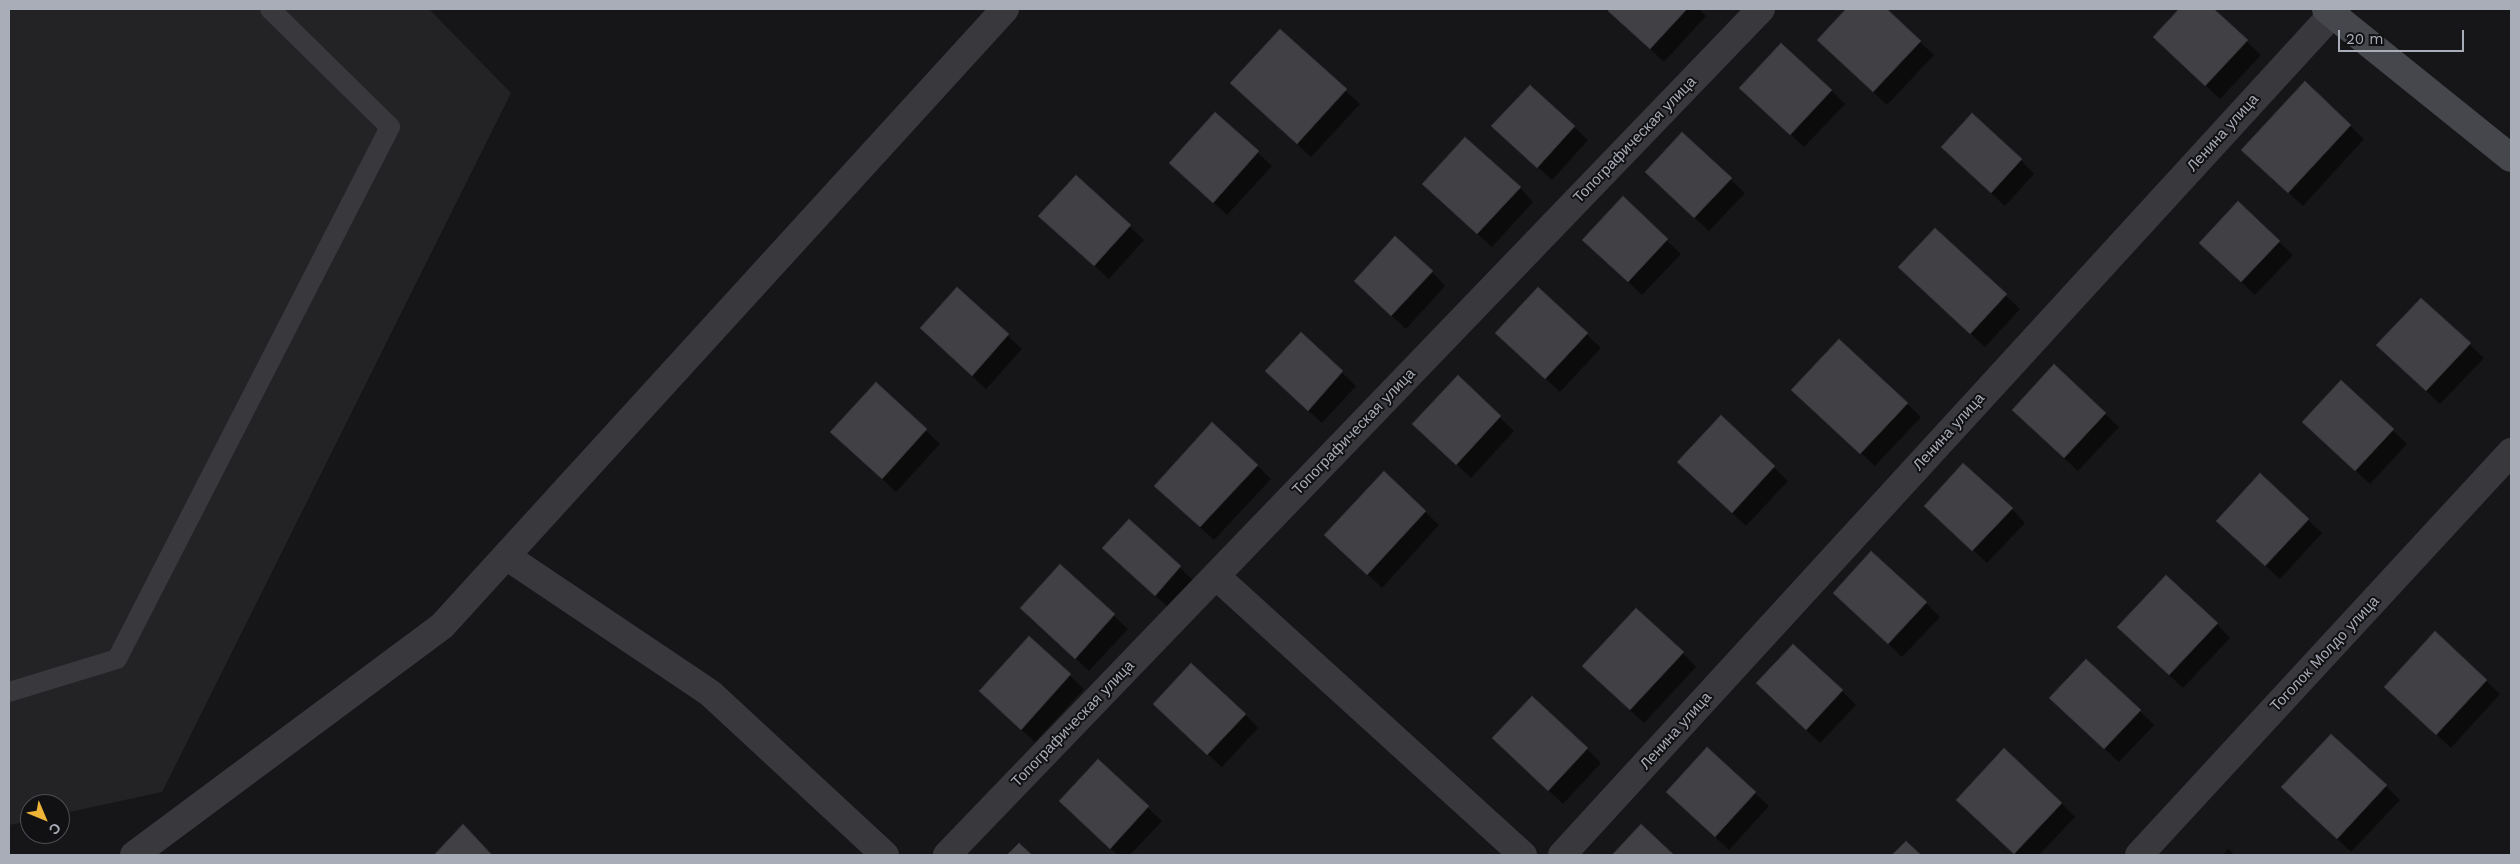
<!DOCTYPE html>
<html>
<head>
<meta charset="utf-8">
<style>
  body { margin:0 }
  #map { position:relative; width:2520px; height:864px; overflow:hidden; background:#161618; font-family:"Work Sans",sans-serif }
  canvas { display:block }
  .frame { position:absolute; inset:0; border:10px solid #a9adb8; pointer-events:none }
  .north { position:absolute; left:20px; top:794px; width:50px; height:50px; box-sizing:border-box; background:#111113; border:1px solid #4e4f55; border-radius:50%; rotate:135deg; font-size:14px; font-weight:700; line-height:20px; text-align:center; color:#a9adb8 }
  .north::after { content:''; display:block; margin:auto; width:18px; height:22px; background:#eeb539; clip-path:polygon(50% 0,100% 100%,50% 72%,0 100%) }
  .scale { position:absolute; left:2338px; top:30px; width:126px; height:22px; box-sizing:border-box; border:2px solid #a9adb8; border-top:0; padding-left:6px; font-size:15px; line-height:18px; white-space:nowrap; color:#a9adb8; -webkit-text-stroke:4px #111113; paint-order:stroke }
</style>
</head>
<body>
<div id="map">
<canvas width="2520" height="864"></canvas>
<div class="frame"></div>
<div class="north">С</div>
<div class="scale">20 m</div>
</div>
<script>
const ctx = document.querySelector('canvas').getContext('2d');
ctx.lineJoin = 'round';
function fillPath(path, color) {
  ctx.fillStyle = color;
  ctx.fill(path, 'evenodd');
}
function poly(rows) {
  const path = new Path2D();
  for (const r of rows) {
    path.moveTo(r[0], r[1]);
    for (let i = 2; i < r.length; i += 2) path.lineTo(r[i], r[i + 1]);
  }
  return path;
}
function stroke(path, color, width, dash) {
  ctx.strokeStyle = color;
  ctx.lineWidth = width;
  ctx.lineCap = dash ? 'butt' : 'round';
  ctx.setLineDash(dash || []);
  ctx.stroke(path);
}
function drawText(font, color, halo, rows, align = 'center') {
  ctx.font = font + ' "Work Sans",sans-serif';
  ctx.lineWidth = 4;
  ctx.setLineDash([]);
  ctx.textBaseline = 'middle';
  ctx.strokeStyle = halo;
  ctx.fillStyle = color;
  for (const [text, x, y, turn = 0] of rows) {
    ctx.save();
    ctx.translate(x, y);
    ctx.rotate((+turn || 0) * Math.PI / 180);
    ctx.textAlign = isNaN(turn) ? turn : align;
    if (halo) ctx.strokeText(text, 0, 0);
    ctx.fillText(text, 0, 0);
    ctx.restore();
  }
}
fillPath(poly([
  [9,9,429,9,511,93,162,792,60,814,60,804,30,804,30,821,9,825]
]), '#232225');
fillPath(poly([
  [1612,9,1699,9,1706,16,1664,62,1610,11],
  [1848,9,1885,9,1934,55,1887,105,1818,40],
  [2181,9,2212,9,2261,55,2220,99,2154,37],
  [1280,30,1360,104,1311,157,1246,97],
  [2305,83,2364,139,2303,206,2257,164],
  [1831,90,1845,104,1804,147,1755,101],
  [1215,114,1272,166,1227,215,1185,176],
  [1574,127,1588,140,1552,180,1507,139],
  [1682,134,1745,193,1709,231,1660,186],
  [1956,160,2021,160,2034,174,2005,206],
  [1076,176,1144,240,1109,279,1054,229],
  [1520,188,1533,202,1492,247,1437,198],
  [1623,198,1681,254,1642,295,1598,253],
  [1935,229,2020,309,1985,347,1914,281],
  [2279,242,2293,255,2255,295,2215,257],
  [1432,272,1445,286,1406,329,1369,295],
  [1538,288,1601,348,1560,392,1511,346],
  [957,289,1022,349,986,389,921,328],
  [2421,299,2484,358,2440,404,2392,359],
  [1301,334,1356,386,1322,423,1280,385],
  [1839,340,1921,417,1875,466,1807,403],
  [1458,377,1514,431,1471,478,1428,438],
  [2341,382,2407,444,2370,484,2318,435],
  [876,383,940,444,896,492,846,445],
  [2105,414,2119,427,2078,471,2027,424],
  [1721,417,1788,481,1746,526,1678,462],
  [1257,465,1271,479,1214,540,1170,500],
  [1384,473,1439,525,1382,588,1340,549],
  [2260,475,2322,533,2280,579,2232,535],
  [2012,509,2025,523,1987,563,1939,519],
  [1129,521,1194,581,1169,608,1117,562],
  [1060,566,1128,629,1089,671,1021,608],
  [1926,603,1940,617,1902,657,1848,606],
  [2217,624,2230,638,2183,688,2133,641],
  [2435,633,2500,694,2451,748,2400,700],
  [1029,637,1084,689,1035,742,994,705],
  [1683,653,1696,667,1644,723,1597,680],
  [1842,691,1856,705,1820,743,1772,697],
  [2140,711,2154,725,2119,762,2065,712],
  [1245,714,1258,728,1222,767,1168,718],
  [1587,749,1601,763,1563,804,1508,752],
  [1098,761,1162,821,1130,855,1118,855,1074,815],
  [2386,786,2400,800,2351,852,2297,801],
  [1755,793,1769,806,1729,850,1681,805],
  [2061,803,2075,817,2039,855,2016,855,1972,814],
  [463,826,491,855,436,855],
  [1641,826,1672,855,1614,855],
  [2228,849,2235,855,2223,855]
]), '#0007');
const building = poly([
  [1610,9,1687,9,1650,49,1608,11,1610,9],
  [1846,9,1887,9,1921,41,1873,92,1817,40,1846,9],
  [2179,9,2214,9,2248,40,2205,86,2153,37,2179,9],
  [1280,29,1347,89,1297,144,1230,83,1280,29],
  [1781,43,1832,90,1790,135,1739,88,1781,43],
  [2305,81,2351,125,2288,193,2241,150,2305,81],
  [1530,85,1575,126,1537,168,1491,126,1530,85],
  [1215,112,1259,151,1213,203,1169,163,1215,112],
  [1972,113,2022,159,1991,193,1941,147,1972,113],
  [1682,132,1732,178,1694,218,1645,172,1682,132],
  [1465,137,1521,187,1477,234,1422,184,1465,137],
  [1076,175,1131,225,1094,266,1038,216,1076,175],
  [1623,196,1668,239,1628,282,1582,240,1623,196],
  [2238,201,2280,241,2241,282,2199,243,2238,201],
  [1935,228,2007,294,1970,334,1898,267,1935,228],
  [1395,236,1433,271,1391,316,1354,281,1395,236],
  [957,287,1009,334,972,376,920,328,957,287],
  [1538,287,1588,333,1545,379,1495,333,1538,287],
  [2421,298,2471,343,2426,391,2376,345,2421,298],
  [1301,332,1343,371,1308,411,1265,371,1301,332],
  [1839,339,1908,403,1860,454,1791,390,1839,339],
  [2054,364,2106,413,2064,458,2012,410,2054,364],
  [1458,375,1501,416,1456,465,1412,424,1458,375],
  [2341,380,2394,429,2355,471,2302,422,2341,380],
  [876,382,927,429,882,479,830,432,876,382],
  [1721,415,1775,466,1732,513,1677,462,1721,415],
  [1212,422,1258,465,1200,527,1154,486,1212,422],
  [1963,463,2013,508,1972,551,1924,506,1963,463],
  [1384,471,1426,511,1367,575,1324,535,1384,471],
  [2260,473,2309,519,2265,566,2216,521,2260,473],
  [1129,519,1181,566,1155,596,1102,548,1129,519],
  [1871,551,1927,602,1888,644,1833,593,1871,551],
  [1060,564,1115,614,1075,659,1020,608,1060,564],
  [2166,575,2218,623,2169,675,2117,627,2166,575],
  [1636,608,1684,652,1630,710,1582,666,1636,608],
  [2435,631,2487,680,2436,735,2384,687,2435,631],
  [1029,636,1071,674,1021,730,979,691,1029,636],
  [1793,644,1843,690,1806,730,1756,683,1793,644],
  [2086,659,2141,710,2104,749,2049,698,2086,659],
  [1191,663,1246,714,1207,755,1153,704,1191,663],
  [1532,696,1588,748,1548,791,1492,738,1532,696],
  [2331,734,2387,785,2337,839,2281,787,2331,734],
  [1707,747,1756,792,1715,837,1666,792,1707,747],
  [2004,748,2062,803,2014,854,1956,800,2004,748],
  [1098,759,1149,806,1110,849,1059,801,1098,759],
  [463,824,492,855,434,855,463,824],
  [1641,824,1674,855,1612,855,1641,824],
  [1906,841,1921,855,1892,855,1906,841],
  [1019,843,1032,855,1007,855,1019,843]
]);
fillPath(building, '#414145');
stroke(building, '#313034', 1);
stroke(poly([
  [9,692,117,659,390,127,270,9]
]), '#38383d', 20);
stroke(poly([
  [506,556,710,693,885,855],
  [1216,576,1523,855],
  [134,855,442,626,1005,9],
  [947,855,1761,9],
  [1562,855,2337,9],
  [2139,855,2511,452]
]), '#38383d', 28);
stroke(poly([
  [2326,9,2511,158]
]), '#46474d', 28);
drawText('15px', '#a9adb8', '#111113', [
  ["Ленина улица",2223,133,-48],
  ["Топографическая улица",1635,140,-46],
  ["Топографическая улица",1354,432,-46],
  ["Ленина улица",1949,432,-48],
  ["Тоголок Молдо улица",2325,654,-47],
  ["Топографическая улица",1073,724,-46],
  ["Ленина улица",1676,731,-48]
]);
</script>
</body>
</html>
